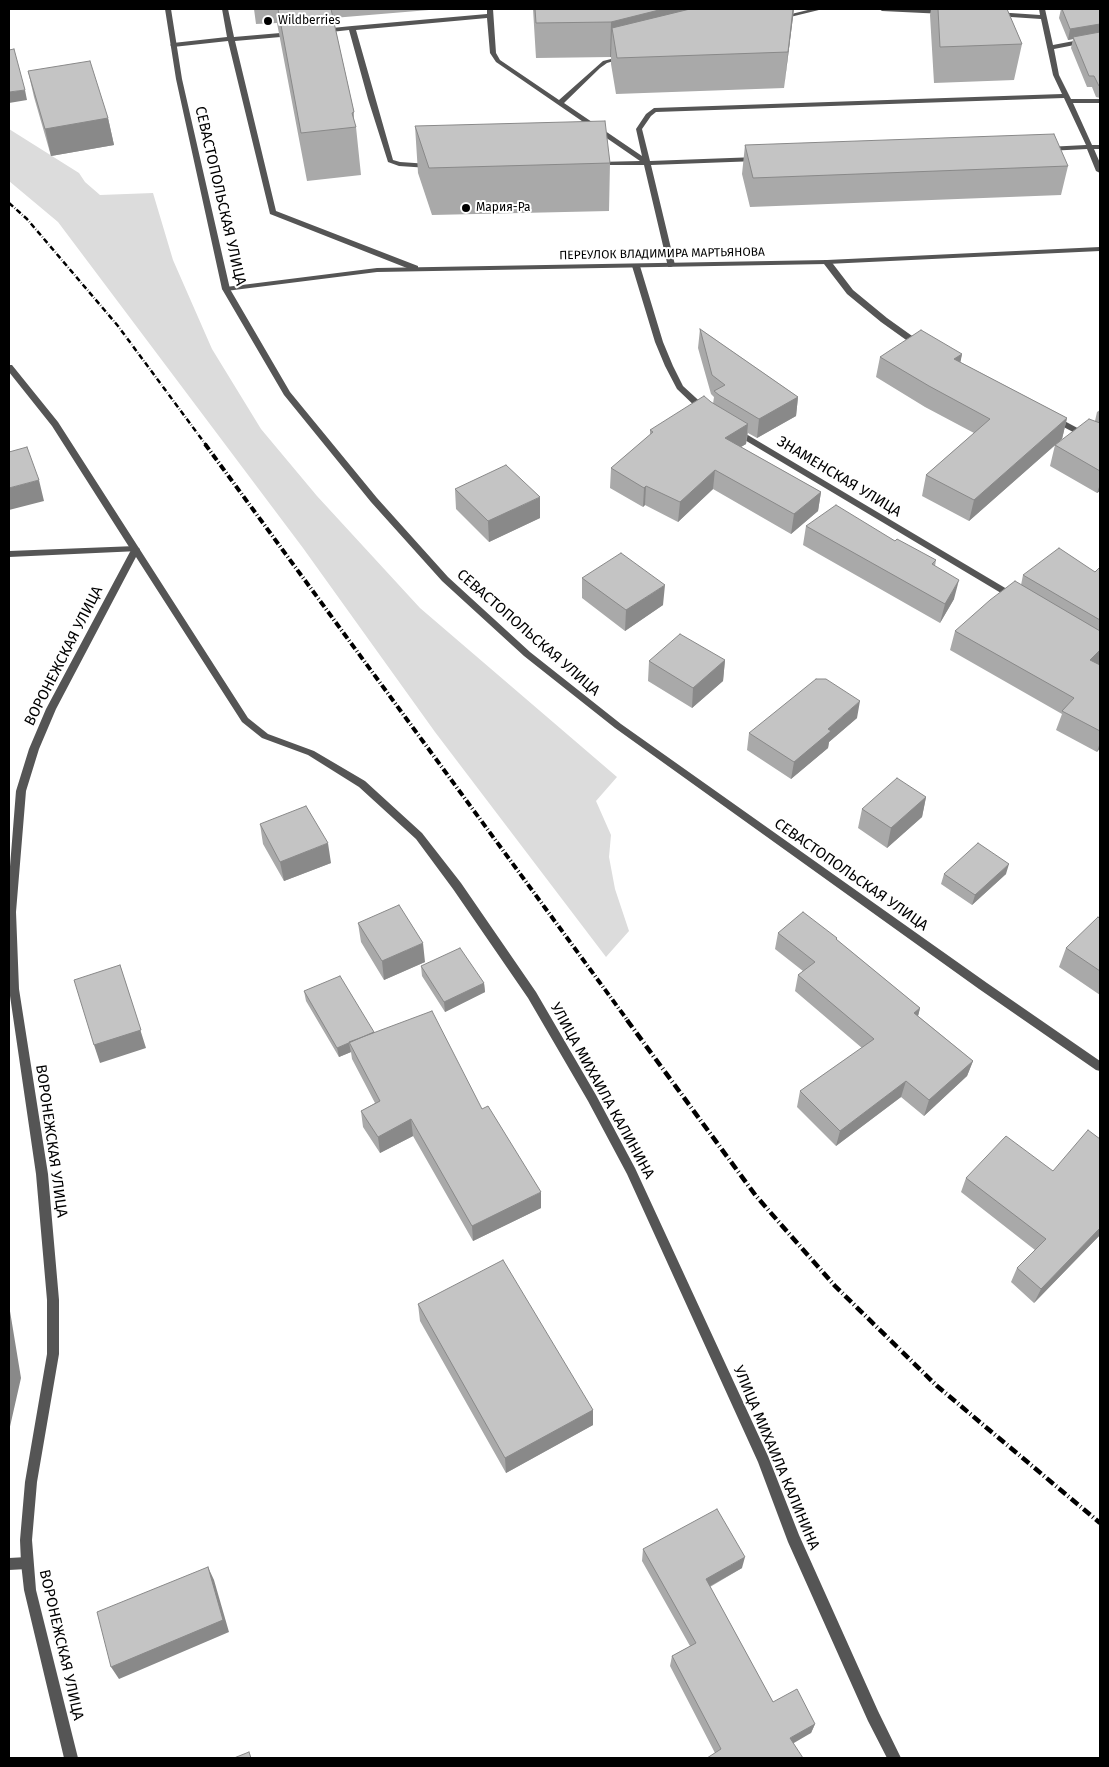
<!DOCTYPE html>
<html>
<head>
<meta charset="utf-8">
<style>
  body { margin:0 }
  #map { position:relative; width:1109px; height:1767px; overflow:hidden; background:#fff; font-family:"Fira Sans",sans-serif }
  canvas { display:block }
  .frame { position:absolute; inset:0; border:10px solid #000; pointer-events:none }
</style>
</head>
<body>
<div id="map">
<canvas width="1109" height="1767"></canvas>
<div class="frame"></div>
</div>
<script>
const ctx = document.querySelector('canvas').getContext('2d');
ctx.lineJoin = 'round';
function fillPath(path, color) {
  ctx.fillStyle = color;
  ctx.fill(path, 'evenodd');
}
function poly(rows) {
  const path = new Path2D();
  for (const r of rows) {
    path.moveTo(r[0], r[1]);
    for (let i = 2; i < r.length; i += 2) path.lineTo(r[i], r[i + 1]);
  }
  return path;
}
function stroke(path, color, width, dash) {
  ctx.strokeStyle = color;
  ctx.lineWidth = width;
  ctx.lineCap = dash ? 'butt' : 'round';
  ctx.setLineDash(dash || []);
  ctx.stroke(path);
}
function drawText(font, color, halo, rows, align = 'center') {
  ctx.font = font + ' "Fira Sans",sans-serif';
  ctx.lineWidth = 4;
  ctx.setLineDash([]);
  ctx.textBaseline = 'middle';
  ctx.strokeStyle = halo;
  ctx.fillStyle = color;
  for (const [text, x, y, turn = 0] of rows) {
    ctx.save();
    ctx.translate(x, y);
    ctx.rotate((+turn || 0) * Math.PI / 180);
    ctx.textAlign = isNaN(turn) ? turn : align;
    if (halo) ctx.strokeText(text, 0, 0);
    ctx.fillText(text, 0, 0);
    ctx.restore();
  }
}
fillPath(poly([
  [9,129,79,173,85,182,100,195,153,193,173,260,212,349,261,429,317,496,420,608,617,777,596,801,611,835,609,857,615,889,629,931,606,957,435,732,303,548,58,222,9,181]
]), '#dcdcdc');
fillPath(poly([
  [222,9,228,9,234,37,292,32,295,34,292,36,235,41,276,211,418,266,418,270,412,270,270,214,228,41,173,47,170,45,173,43,227,37,222,9],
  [487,9,493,9,496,53,500,60,559,100,603,61,627,55,627,57,607,63,600,68,564,103,642,156,636,129,646,114,654,108,1062,94,1053,75,1041,19,996,16,993,14,996,12,1040,15,1039,9,1045,9,1053,45,1100,36,1100,40,1054,49,1059,75,1071,99,1100,99,1100,103,1073,103,1092,145,1100,145,1100,149,1094,149,1100,163,1100,173,1096,171,1087,149,1047,151,1044,149,1047,147,1086,145,1064,98,656,112,651,116,642,129,650,161,757,157,760,159,757,161,651,165,675,265,671,267,668,267,644,165,596,165,595,164,598,162,640,161,496,62,490,53,487,18,356,30,393,160,400,162,429,164,432,166,429,168,399,166,388,162,368,99,349,30,322,33,319,31,322,29,352,26,487,14,487,9],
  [812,9,823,9,782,19,779,17,812,9],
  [879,9,916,9,944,10,947,12,944,14,882,11,879,9],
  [824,260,830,260,853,290,887,318,922,343,922,347,916,347,881,322,847,294,824,264,824,260],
  [633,264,639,264,640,266,663,342,673,366,683,386,707,408,707,412,701,412,677,389,665,366,655,342,632,266,633,264],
  [1055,416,1100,440,1100,446,1052,421,1052,417,1055,416],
  [736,428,1017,595,1018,597,1017,599,1011,599,733,433,733,429,736,428],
  [136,546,140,549,139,551,9,557,9,551,136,546],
  [27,1557,32,1558,33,1563,32,1568,27,1569,9,1570,9,1558,27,1557]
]), '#555');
fillPath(poly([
  [1100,247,1100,251,827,264,377,272,226,291,222,289,226,287,377,268,827,260,1100,247],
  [9,365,12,365,58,422,248,718,268,734,314,751,365,781,422,833,461,883,536,992,596,1095,635,1168,768,1456,799,1535,878,1711,901,1758,887,1758,868,1721,788,1542,758,1462,627,1174,588,1101,528,998,453,889,416,839,359,787,308,755,262,738,242,722,136,557,56,709,39,749,26,791,16,912,19,989,48,1174,59,1300,59,1354,37,1482,32,1540,36,1590,78,1758,64,1758,24,1590,21,1563,20,1540,25,1482,47,1354,47,1300,36,1174,9,989,9,879,16,791,29,749,46,709,131,550,52,426,9,372,9,365]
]), '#555');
fillPath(poly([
  [165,9,171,9,182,79,230,289,290,392,377,498,448,577,530,652,621,724,987,983,1100,1061,1100,1071,1096,1070,979,989,615,728,524,656,442,581,371,502,284,395,222,289,176,79,165,9]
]), '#555');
stroke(poly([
  [9,203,27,219,118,326,206,445]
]), '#000', 2.5, [5.5, 2, 0.5, 2]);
stroke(poly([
  [205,444,628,1021]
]), '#000', 4, [7, 2.5, 1, 2.5]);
stroke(poly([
  [627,1020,756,1196,835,1286,937,1386,1100,1523]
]), '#000', 4.5, [9, 3, 1, 3]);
fillPath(poly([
  [254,9,441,9,333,18,354,112,354,121,356,127,361,175,307,181,277,23,256,24],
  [533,9,794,9,784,88,616,94,611,64,611,57,536,58],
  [931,9,1007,9,1022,44,1014,80,934,83,930,15],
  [1061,9,1100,9,1100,98,1096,97,1092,87,1087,87,1071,48,1073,39,1068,40,1059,18],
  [28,71,108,118,114,145,51,156,34,97],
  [415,126,610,163,609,211,432,215,418,173],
  [745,145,1068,166,1061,195,750,207,742,174],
  [700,329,798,397,796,416,757,438,748,433,746,444,741,447,821,492,818,511,791,534,713,489,678,522,645,505,643,507,610,488,611,468,650,435,650,430,711,402,713,404,714,397,711,394,698,348],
  [962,354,960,362,1067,418,1062,439,969,521,922,496,926,475,974,433,925,407,876,377,880,357],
  [1100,410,1100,491,1097,493,1050,466,1055,445,1095,421,1097,412],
  [455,489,540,518,489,542,456,509],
  [806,526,895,541,936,560,935,566,954,599,940,623,803,545],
  [1100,567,1100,663,1098,664,1100,665,1100,748,1097,752,1056,730,1062,714,950,650,955,631,1021,585,1023,575,1095,572],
  [582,578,663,605,625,631,582,598],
  [725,660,723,681,692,708,648,681,649,661],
  [857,718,829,742,828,748,791,779,747,750,749,733],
  [926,797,922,817,887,848,858,828,862,809],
  [260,824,331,863,284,881,263,844],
  [944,874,1006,874,972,905,941,884],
  [1100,919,1100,995,1059,967,1066,948],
  [358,923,425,962,384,980,361,942],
  [778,933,837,938,837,940,920,1008,918,1016,973,1061,967,1076,924,1116,901,1097,836,1146,797,1107,800,1091,862,1048,795,991,798,975,803,971,775,949],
  [421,966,484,983,485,992,445,1012,422,976],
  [304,991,374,1032,482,1109,541,1208,473,1241,413,1136,380,1153,363,1127,361,1111,375,1103,352,1059,351,1052,339,1057,306,1001],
  [1053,1171,1100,1235,1034,1303,1011,1282,1017,1268,1035,1250,961,1192,966,1178],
  [418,1304,593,1410,593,1425,506,1473,420,1321],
  [643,1549,742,1568,710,1587,773,1702,815,1724,811,1733,715,1753,670,1666,672,1656,690,1646,642,1561]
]), '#a9a9a9');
fillPath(poly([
  [663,9,794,9,784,88,788,52,612,28,611,57,610,57,611,22],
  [1100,24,1100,32,1073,37,1073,39,1068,40,1070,29],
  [25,90,27,100,9,103,9,92],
  [108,118,114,145,51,156,45,129],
  [962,354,958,375,954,359],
  [798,397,796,416,757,438,759,419],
  [1067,418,1062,439,969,521,974,500],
  [748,424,746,444,723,457,725,438],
  [715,470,713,489,678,522,680,502],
  [39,480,44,501,9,510,9,488],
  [1100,484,1100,491,1097,493],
  [646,486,645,505,643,507,644,488],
  [821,492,818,511,791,534,794,514],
  [540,497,540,518,489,542,488,521],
  [959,580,954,599,940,623,945,604],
  [665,585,663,605,625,631,626,610],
  [1100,650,1100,663,1084,679,1090,660],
  [725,660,723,681,692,708,693,688],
  [860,701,857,718,829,742,828,748,791,779,794,762,828,729],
  [1100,742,1100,748,1097,752],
  [926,797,922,817,887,848,891,828],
  [328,843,331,863,284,881,280,862],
  [1009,864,1006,874,972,905,975,895],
  [423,943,425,962,384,980,382,961],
  [120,965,146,1048,100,1063,94,1045],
  [484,983,485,992,445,1012,444,1002],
  [920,1008,916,1024,914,1013],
  [349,1043,351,1052,339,1057,337,1048],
  [973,1061,967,1076,924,1116,929,1100],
  [906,1081,901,1097,836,1146,840,1131],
  [411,1119,413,1136,380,1153,378,1137],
  [541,1192,541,1208,473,1241,472,1226],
  [1100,1228,1100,1235,1034,1303,1041,1289],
  [9,1305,21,1378,9,1431],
  [593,1410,593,1425,506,1473,505,1458],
  [745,1557,742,1568,703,1590,706,1579],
  [208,1567,214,1580,229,1632,119,1679,111,1667],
  [815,1724,811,1733,787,1747,790,1738]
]), '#898989');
const building = poly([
  [278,9,331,9,354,112,352,113,356,127,301,133,278,9],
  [535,9,663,9,611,22,536,23,535,9],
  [690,9,793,9,788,52,617,58,612,28,690,9],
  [938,9,1007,9,1022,44,940,47,938,9],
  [1062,9,1100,9,1100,24,1070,29,1062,9],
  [1100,32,1100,86,1099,86,1094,76,1089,76,1073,37,1100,32],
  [14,49,25,90,9,92,9,50,14,49],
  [90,61,108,118,45,129,28,71,90,61],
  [605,121,610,163,429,168,415,126,605,121],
  [1054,134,1068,166,753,178,745,145,1054,134],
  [700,329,798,397,759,419,719,395,714,391,725,385,712,375,700,329],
  [921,330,962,354,954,359,1067,418,974,500,926,475,990,419,929,386,880,357,921,330],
  [704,396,711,402,748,424,725,438,821,492,794,514,715,470,680,502,646,486,644,488,611,468,653,432,650,430,704,396],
  [1089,419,1100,423,1100,471,1055,445,1089,419],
  [27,447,39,480,9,488,9,452,27,447],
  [506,465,540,497,488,521,455,489,506,465],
  [836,505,895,541,897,539,936,560,932,564,959,580,945,604,806,526,836,505],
  [1059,548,1095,572,1100,567,1100,620,1023,575,1059,548],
  [621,553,665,585,626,610,582,578,621,553],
  [1015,581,1100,631,1100,650,1090,660,1100,665,1100,731,1062,711,1074,698,955,631,990,600,1015,581],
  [680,634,725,660,693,688,649,661,680,634],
  [816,679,826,679,860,701,828,729,831,731,794,762,749,733,816,679],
  [897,778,926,797,891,828,862,809,897,778],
  [306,806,328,843,280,862,260,824,306,806],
  [978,843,1009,864,975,895,944,874,978,843],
  [399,905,423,943,382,961,358,923,399,905],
  [803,912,837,938,836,939,920,1008,914,1013,973,1061,929,1100,906,1081,840,1131,800,1091,874,1039,798,975,815,962,778,933,803,912],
  [1098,917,1100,919,1100,971,1066,948,1098,917],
  [460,948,484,983,444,1002,421,966,460,948],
  [120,965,141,1030,94,1045,74,980,120,965],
  [340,976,374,1032,337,1048,304,991,340,976],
  [432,1011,482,1109,488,1106,541,1192,472,1226,411,1119,378,1137,361,1111,380,1101,349,1042,432,1011],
  [1088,1130,1100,1139,1100,1228,1041,1289,1017,1268,1046,1239,966,1178,1006,1136,1053,1171,1088,1130],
  [503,1260,593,1410,505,1458,418,1304,503,1260],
  [717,1509,745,1557,706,1579,773,1702,797,1689,815,1724,790,1738,803,1758,707,1758,721,1749,672,1656,696,1643,643,1549,717,1509],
  [208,1567,223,1620,111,1667,97,1612,208,1567],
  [249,1752,251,1758,234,1758,249,1752]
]);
fillPath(building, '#c4c4c4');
stroke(building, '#898989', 1);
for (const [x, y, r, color] of [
  [268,21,5,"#000"],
  [466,208,5,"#000"]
]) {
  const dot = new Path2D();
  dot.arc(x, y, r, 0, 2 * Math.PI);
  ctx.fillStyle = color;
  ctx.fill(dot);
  stroke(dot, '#fff', 2);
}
drawText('12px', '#000', '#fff', [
  ["Wildberries",278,21],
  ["Мария-Ра",476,208]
], 'left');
drawText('12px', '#000', '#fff', [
  ["ПЕРЕУЛОК ВЛАДИМИРА МАРТЬЯНОВА",662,254,-1]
]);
drawText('15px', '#000', '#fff', [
  ["СЕВАСТОПОЛЬСКАЯ УЛИЦА",220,196,77],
  ["ЗНАМЕНСКАЯ УЛИЦА",839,477,31],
  ["СЕВАСТОПОЛЬСКАЯ УЛИЦА",528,633,41],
  ["ВОРОНЕЖСКАЯ УЛИЦА",64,656,-63],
  ["СЕВАСТОПОЛЬСКАЯ УЛИЦА",851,875,35],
  ["УЛИЦА МИХАИЛА КАЛИНИНА",602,1091,61],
  ["ВОРОНЕЖСКАЯ УЛИЦА",51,1141,82],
  ["УЛИЦА МИХАИЛА КАЛИНИНА",776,1458,67],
  ["ВОРОНЕЖСКАЯ УЛИЦА",61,1645,77]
]);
</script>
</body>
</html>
